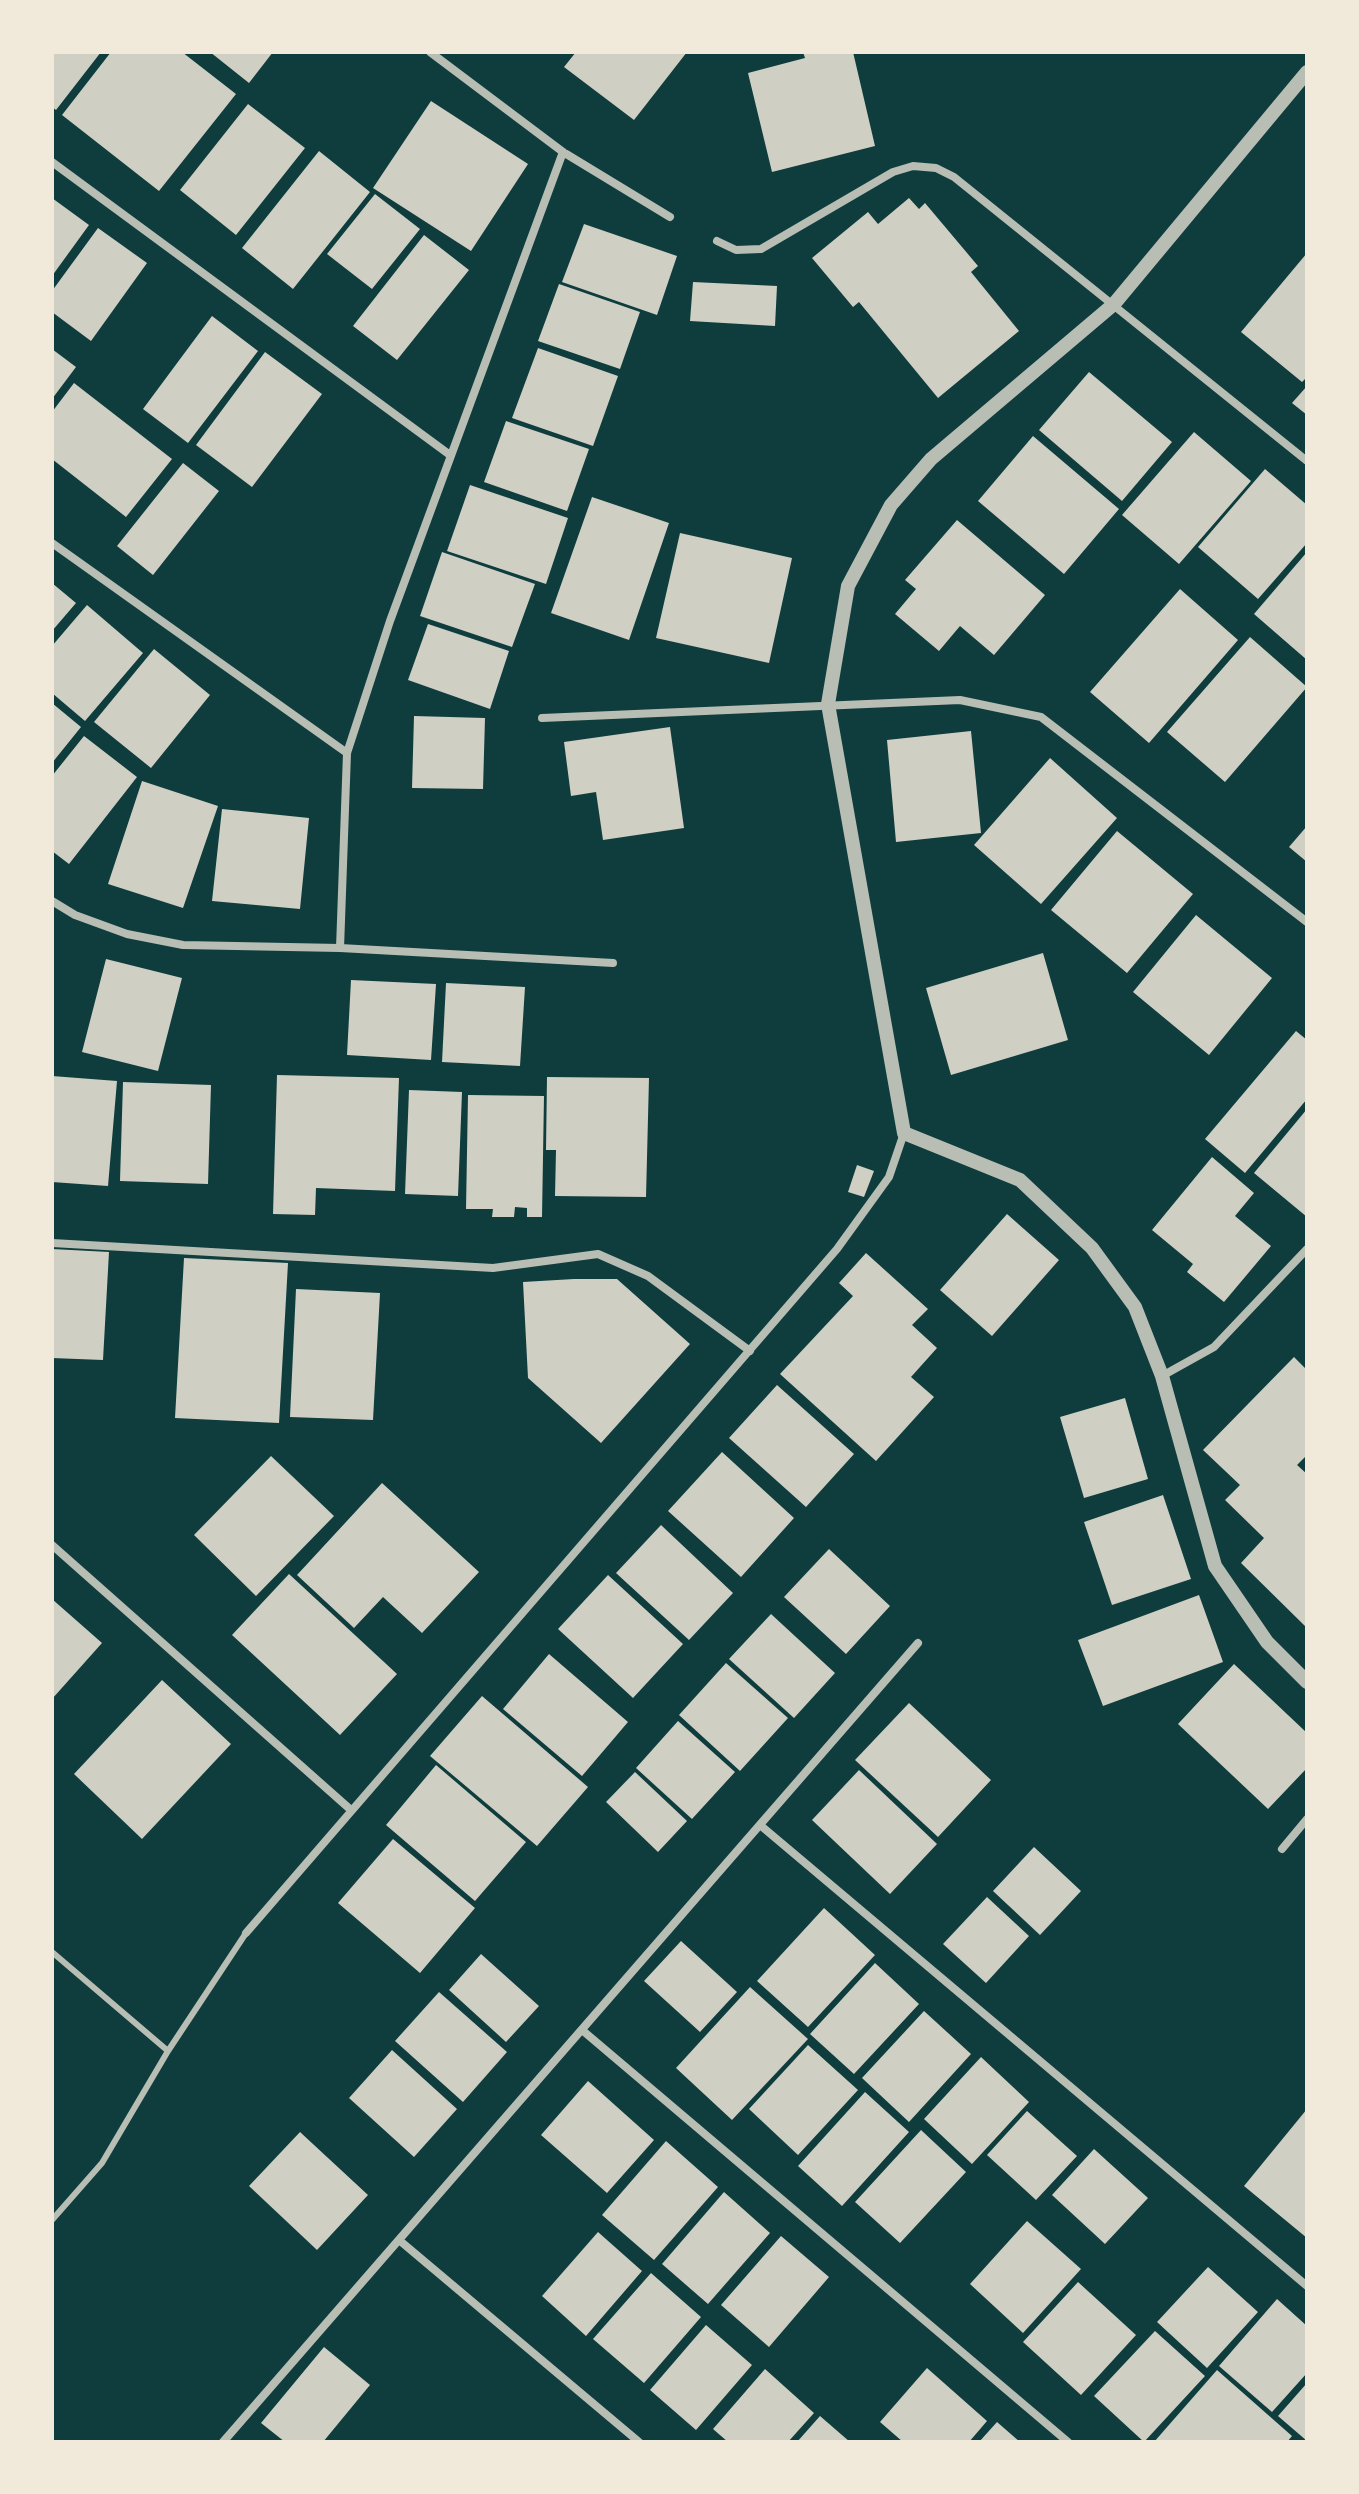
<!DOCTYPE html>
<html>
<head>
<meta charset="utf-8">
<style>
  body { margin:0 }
  #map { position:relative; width:1359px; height:2494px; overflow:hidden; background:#0f3d3e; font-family:Jost,sans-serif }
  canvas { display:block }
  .frame { position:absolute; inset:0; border:54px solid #f1e9da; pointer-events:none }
</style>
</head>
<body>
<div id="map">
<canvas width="1359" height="2494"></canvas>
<div class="frame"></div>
</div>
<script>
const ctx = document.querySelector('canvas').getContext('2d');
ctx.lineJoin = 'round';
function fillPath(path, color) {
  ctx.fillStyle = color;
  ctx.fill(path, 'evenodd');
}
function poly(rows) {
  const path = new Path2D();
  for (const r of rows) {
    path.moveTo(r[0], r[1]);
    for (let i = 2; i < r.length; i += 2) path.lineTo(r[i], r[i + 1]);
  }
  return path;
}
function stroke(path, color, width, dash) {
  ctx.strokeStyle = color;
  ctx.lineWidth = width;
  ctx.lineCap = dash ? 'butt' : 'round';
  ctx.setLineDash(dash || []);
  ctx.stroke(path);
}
fillPath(poly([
  [52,52,101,52,56,110,52,107],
  [111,52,182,52,236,94,159,191,62,115],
  [210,52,273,52,249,83],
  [576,52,687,52,634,120,564,67],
  [803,52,853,52,875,146,772,172,748,73,805,58],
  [431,101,528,164,471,251,373,188],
  [248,104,305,148,236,235,180,190],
  [319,151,370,192,293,289,242,248],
  [375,194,420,229,372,289,327,254],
  [52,198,89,225,52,276],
  [909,198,919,209,925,203,978,266,971,272,1019,331,938,398,859,302,853,307,812,258,868,212,878,224],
  [584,224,677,256,657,315,562,282],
  [98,228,147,263,91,341,52,312,52,291],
  [424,235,469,270,397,360,353,326],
  [1307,253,1307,377,1302,382,1241,332],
  [693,282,777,286,775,326,690,321],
  [559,284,640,312,620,369,538,341],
  [212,316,258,351,188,443,143,409],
  [538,348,618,376,593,446,512,418],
  [52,349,76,367,52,399],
  [265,352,322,394,252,487,196,445],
  [1089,372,1172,442,1122,501,1039,430],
  [74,383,172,459,126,517,52,459,52,412],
  [1307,386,1307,415,1292,403],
  [506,421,589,449,567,511,484,482],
  [1194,432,1251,481,1179,564,1122,515],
  [1033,436,1119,509,1064,574,978,501],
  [183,463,219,491,153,575,117,546],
  [1265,469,1307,505,1307,543,1258,599,1198,547],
  [470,485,568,518,546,584,447,551],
  [592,497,669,523,629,640,551,613],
  [957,520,1045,595,994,655,960,626,939,651,895,614,916,589,905,580],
  [680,533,792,558,769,663,656,638],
  [442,552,535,584,512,647,420,616],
  [1307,552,1307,660,1254,614],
  [52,583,76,603,52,631],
  [1180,589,1238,640,1149,743,1090,692],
  [87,605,143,653,85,721,52,693,52,646],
  [428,624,509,651,490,709,408,680],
  [1250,637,1307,687,1225,782,1167,732],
  [154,649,210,695,151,768,94,722],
  [52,703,81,727,52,763],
  [414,716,485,718,483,789,412,788],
  [670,727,684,828,603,840,596,792,571,796,564,742],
  [971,731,981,833,896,842,887,740],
  [84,736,137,777,69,864,52,851,52,776],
  [1050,758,1117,818,1041,904,974,845],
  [142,781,218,806,183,908,108,884],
  [222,809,309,818,300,909,212,901],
  [1307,826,1307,862,1289,847],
  [1117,831,1193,894,1127,973,1051,910],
  [1196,915,1272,978,1209,1055,1133,992],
  [1043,953,1068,1040,951,1075,926,988],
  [106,959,182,978,158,1071,82,1052],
  [351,980,436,984,431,1060,347,1055],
  [446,983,525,987,520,1066,442,1062],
  [1296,1031,1307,1040,1307,1099,1245,1173,1205,1139],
  [277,1075,399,1078,395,1191,316,1188,315,1215,273,1214],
  [52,1076,117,1081,108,1186,52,1182],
  [547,1077,649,1078,646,1197,555,1196,556,1150,546,1150],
  [123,1082,211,1085,208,1184,120,1181],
  [409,1090,462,1092,458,1196,405,1194],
  [468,1095,544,1096,542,1217,527,1217,527,1208,515,1207,514,1217,492,1217,493,1209,466,1209],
  [1307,1109,1307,1217,1254,1173],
  [1212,1157,1254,1193,1235,1216,1271,1246,1224,1302,1187,1272,1193,1264,1152,1230],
  [857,1165,874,1171,864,1197,848,1192],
  [1007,1214,1059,1260,992,1336,940,1290],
  [52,1249,109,1252,103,1360,52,1358],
  [866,1253,928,1309,912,1325,937,1348,911,1377,934,1397,876,1461,780,1374,853,1296,839,1283],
  [184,1258,288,1263,279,1423,175,1418],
  [574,1279,617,1279,690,1344,601,1443,528,1378,523,1282],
  [296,1289,380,1293,373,1420,290,1417],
  [1294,1357,1307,1370,1307,1455,1297,1465,1307,1474,1307,1628,1241,1563,1264,1538,1225,1500,1240,1485,1203,1450],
  [777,1385,854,1454,806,1507,729,1438],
  [1125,1398,1148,1479,1084,1498,1060,1417],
  [722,1452,794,1518,741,1577,668,1511],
  [271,1456,334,1516,256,1596,194,1535],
  [382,1483,479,1572,422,1633,383,1597,354,1628,297,1575],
  [1163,1495,1191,1579,1112,1605,1084,1522],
  [661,1525,733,1593,689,1640,616,1573],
  [829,1549,890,1606,846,1654,784,1597],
  [289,1574,397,1674,340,1735,232,1635],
  [608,1575,683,1644,633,1698,558,1629],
  [1199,1595,1223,1662,1103,1706,1078,1640],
  [52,1599,102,1643,52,1699],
  [771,1614,835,1673,794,1718,729,1659],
  [549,1654,628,1722,582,1776,503,1709],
  [726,1663,788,1718,740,1771,679,1715],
  [1234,1664,1307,1733,1307,1768,1268,1809,1178,1724],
  [162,1680,231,1744,142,1839,74,1774],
  [482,1696,588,1787,537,1846,430,1756],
  [909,1703,991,1780,938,1837,855,1760],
  [678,1721,735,1772,692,1819,636,1768],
  [436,1765,526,1842,475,1901,386,1825],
  [859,1770,937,1844,890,1894,812,1820],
  [635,1772,687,1821,658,1852,606,1802],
  [393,1839,475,1908,420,1973,338,1903],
  [1034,1847,1081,1891,1040,1935,993,1891],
  [987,1897,1029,1936,986,1983,943,1944],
  [824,1908,875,1955,808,2027,757,1981],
  [681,1941,737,1992,700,2032,644,1981],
  [481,1954,539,2006,506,2042,449,1990],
  [875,1963,919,2004,854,2074,810,2034],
  [750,1987,808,2039,732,2120,676,2068],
  [439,1992,507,2052,463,2102,395,2041],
  [924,2011,971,2054,909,2122,862,2078],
  [808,2045,858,2090,798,2155,749,2109],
  [392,2050,457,2109,414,2157,349,2098],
  [981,2057,1029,2102,972,2164,924,2119],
  [588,2081,654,2140,607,2193,541,2135],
  [865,2092,909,2132,842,2206,798,2166],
  [1307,2109,1307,2238,1244,2186],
  [1027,2111,1077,2156,1036,2200,987,2155],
  [921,2130,966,2172,900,2243,855,2202],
  [300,2132,368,2195,317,2250,249,2186],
  [666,2141,718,2187,654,2260,602,2215],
  [1094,2149,1148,2198,1105,2244,1052,2195],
  [724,2192,770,2233,708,2304,662,2264],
  [1027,2221,1081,2269,1023,2333,970,2284],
  [598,2232,642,2271,586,2336,542,2296],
  [781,2236,829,2277,769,2347,721,2305],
  [1208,2267,1258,2312,1207,2368,1157,2322],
  [651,2273,701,2317,644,2383,593,2339],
  [1078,2282,1136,2335,1081,2395,1023,2342],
  [1277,2299,1307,2326,1307,2373,1272,2412,1219,2366],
  [706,2325,752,2365,696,2430,650,2390],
  [1155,2331,1205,2376,1144,2442,1094,2396],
  [324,2347,370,2385,323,2442,285,2442,261,2423],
  [927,2368,987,2421,969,2442,903,2442,880,2422],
  [765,2369,814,2413,788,2442,728,2442,713,2429],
  [1217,2370,1292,2436,1287,2442,1154,2442],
  [1307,2383,1307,2441,1278,2416],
  [820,2416,850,2442,797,2442],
  [997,2422,1020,2442,979,2442]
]), '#cfcfc3');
stroke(poly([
  [52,1952,168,2051],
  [52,2220,102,2163,168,2051,246,1933]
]), '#b8beb3', 6);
stroke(poly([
  [430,52,563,152,670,217],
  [52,162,450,455],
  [717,241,736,250,761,249,893,172,913,166,936,168,954,177,1307,461],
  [52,543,347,753],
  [542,718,960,700,1041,717,1307,922],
  [52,901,75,915,127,934,183,945,340,948,613,963],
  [340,948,347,753,390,621,563,152],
  [52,1243,493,1268,598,1254,648,1276,750,1351],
  [1162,1376,1214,1347,1307,1249],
  [52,1545,351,1810],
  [760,1825,1307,2286],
  [1282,1849,1307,1819],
  [246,1933,837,1249,889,1177,904,1133],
  [582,2030,1068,2442],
  [399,2240,639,2442],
  [223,2442,918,1643]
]), '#b8beb3', 8);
stroke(poly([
  [1307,72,1114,304,931,459,891,505,848,586,828,704,904,1133,1020,1180,1092,1248,1135,1307,1162,1376,1215,1566,1267,1642,1307,1682]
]), '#b8beb3', 14);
</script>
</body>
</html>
